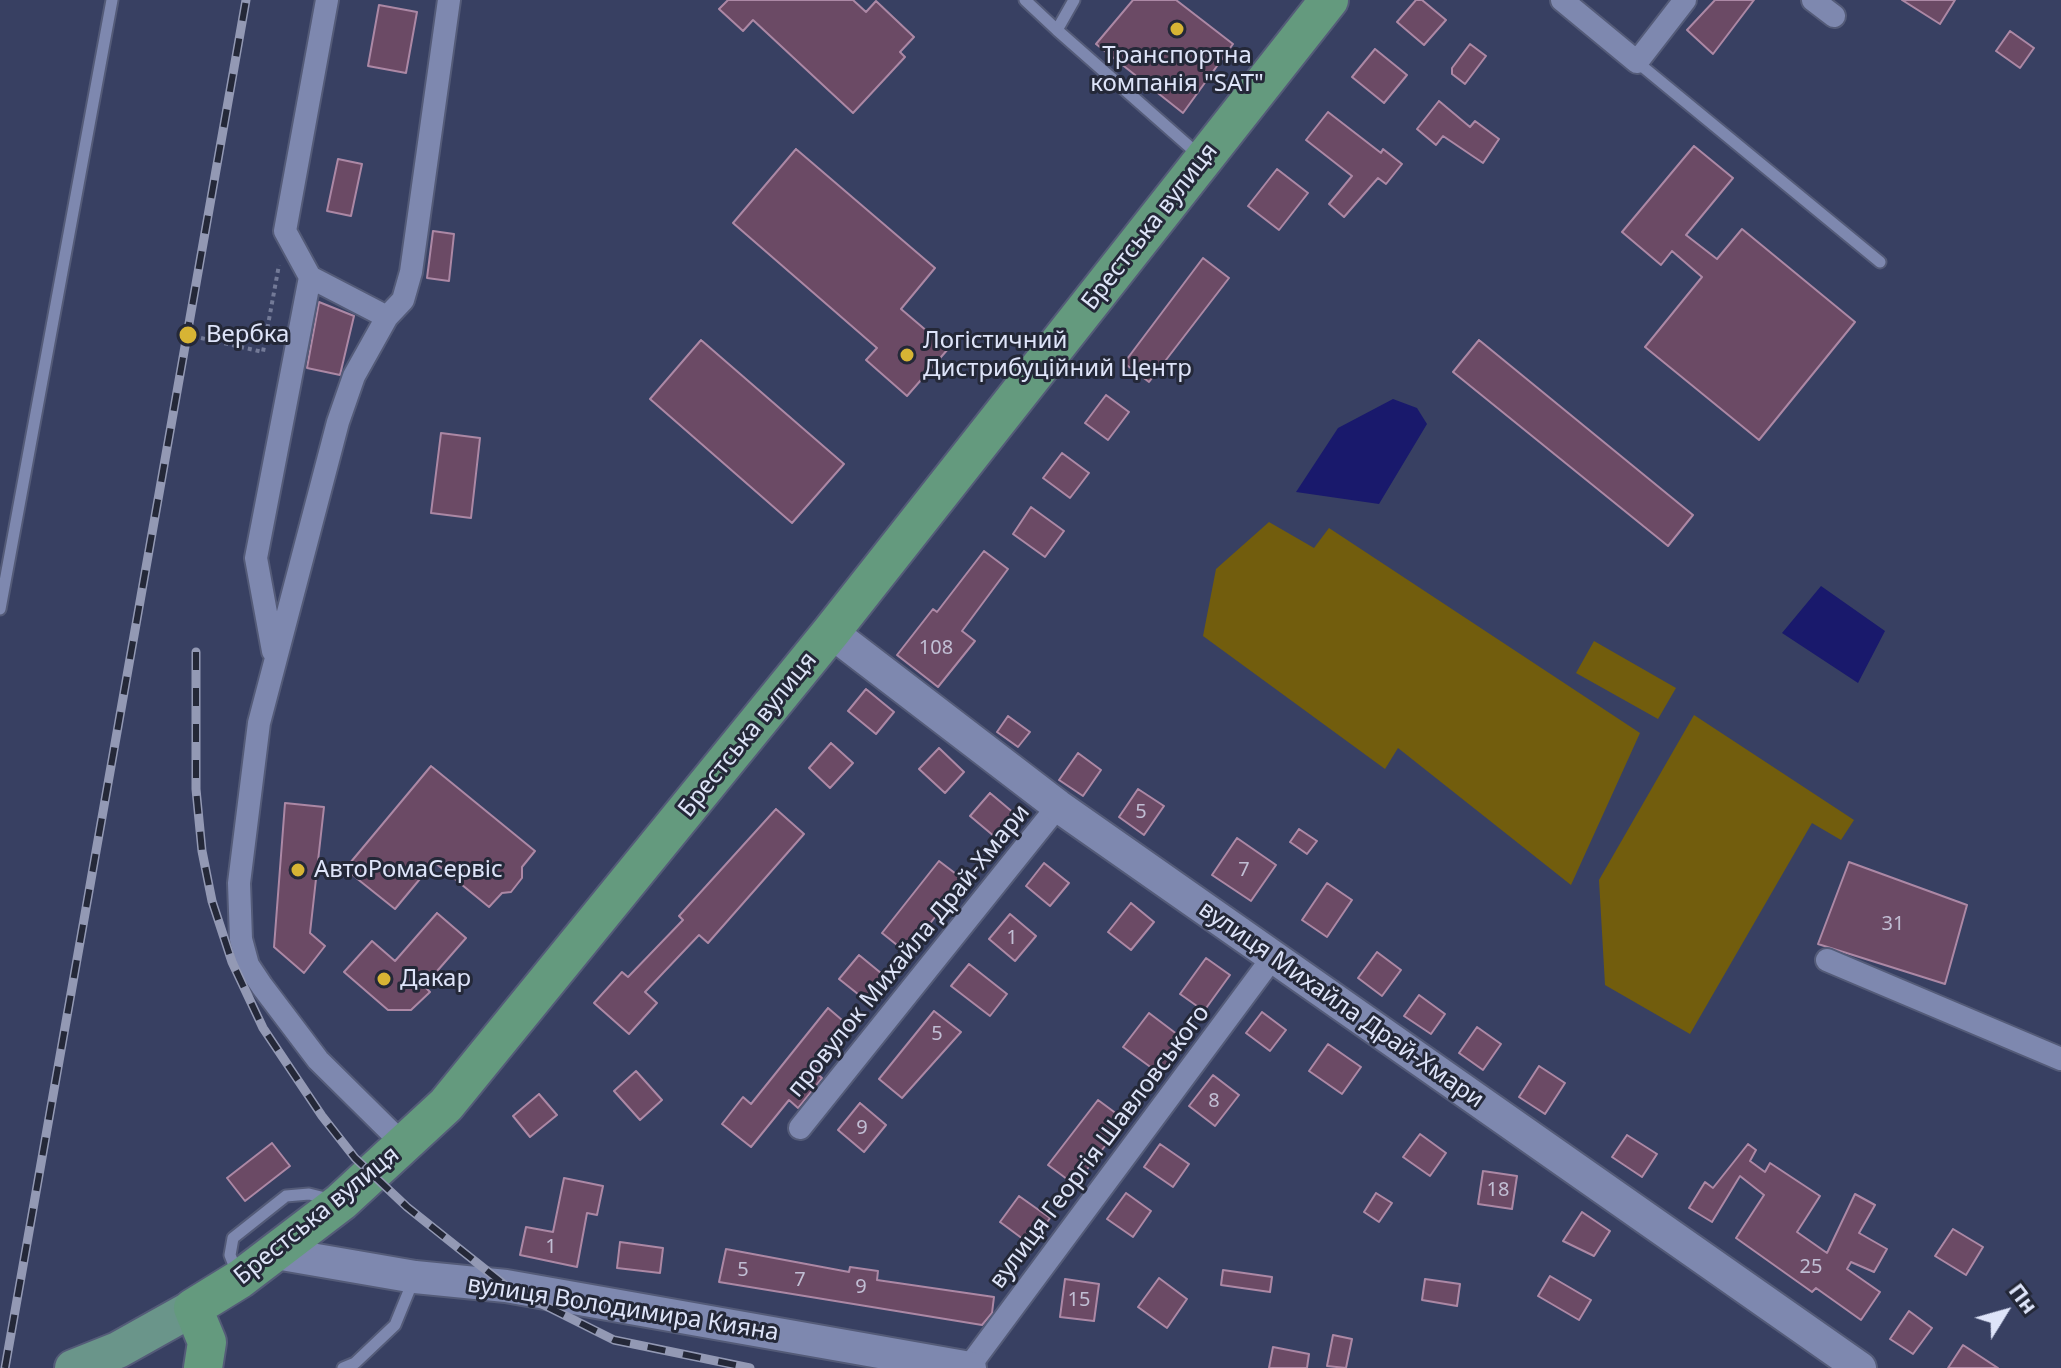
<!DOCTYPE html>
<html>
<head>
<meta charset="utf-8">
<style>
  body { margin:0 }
  #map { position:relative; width:2061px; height:1368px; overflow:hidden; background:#384062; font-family:"Noto Sans",sans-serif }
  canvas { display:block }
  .north { position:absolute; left:1965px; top:1272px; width:80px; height:80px; -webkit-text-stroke:6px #242838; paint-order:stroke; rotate:53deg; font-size:22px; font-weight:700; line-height:32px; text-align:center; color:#dee4f9 }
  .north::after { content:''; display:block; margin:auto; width:28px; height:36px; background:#dee4f9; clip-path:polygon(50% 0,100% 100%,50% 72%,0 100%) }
</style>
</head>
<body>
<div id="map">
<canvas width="2061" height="1368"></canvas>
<div class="north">Пн</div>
</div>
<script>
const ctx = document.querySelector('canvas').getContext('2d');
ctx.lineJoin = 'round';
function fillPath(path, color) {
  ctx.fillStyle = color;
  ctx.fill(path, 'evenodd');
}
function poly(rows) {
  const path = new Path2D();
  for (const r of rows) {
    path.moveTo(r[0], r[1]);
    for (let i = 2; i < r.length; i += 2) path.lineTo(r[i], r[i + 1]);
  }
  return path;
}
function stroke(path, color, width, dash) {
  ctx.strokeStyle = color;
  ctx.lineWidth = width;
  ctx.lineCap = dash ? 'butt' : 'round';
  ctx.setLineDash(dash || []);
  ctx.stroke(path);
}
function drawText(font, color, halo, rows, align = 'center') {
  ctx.font = font + ' "Noto Sans",sans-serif';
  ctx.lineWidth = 6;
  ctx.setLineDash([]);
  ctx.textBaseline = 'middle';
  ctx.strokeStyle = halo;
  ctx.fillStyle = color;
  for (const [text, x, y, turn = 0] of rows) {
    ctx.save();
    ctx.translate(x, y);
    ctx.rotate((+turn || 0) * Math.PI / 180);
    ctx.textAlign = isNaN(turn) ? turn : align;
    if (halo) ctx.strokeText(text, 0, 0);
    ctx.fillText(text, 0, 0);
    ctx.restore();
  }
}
fillPath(poly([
  [1269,522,1314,548,1329,528,1640,733,1571,885,1398,748,1385,769,1203,636,1216,569],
  [1594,641,1676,688,1658,719,1576,673],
  [1694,715,1854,820,1841,840,1812,823,1690,1034,1605,985,1599,880]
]), '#725d0d');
fillPath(poly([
  [1393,399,1417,408,1427,424,1379,504,1296,492,1338,428],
  [1821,586,1885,631,1858,683,1782,633]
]), '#19196c');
const building = poly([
  [728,0,853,0,866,12,876,1,914,37,900,52,905,57,853,113,753,20,743,31,719,9,728,0],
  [1133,0,1176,0,1233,44,1183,113,1096,44,1133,0],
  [1416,0,1422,0,1446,20,1424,45,1397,22,1416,0],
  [1715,0,1754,0,1713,54,1687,30,1715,0],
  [1902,0,1955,0,1940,24,1902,0],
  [379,5,417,12,406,73,368,66,379,5],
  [2010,31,2034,48,2020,68,1996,51,2010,31],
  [1470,44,1486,56,1465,84,1452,74,1452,68,1470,44],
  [1375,49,1407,75,1384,103,1352,77,1375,49],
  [1439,101,1470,127,1475,121,1499,139,1483,163,1443,136,1436,145,1417,129,1439,101],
  [1328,112,1381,153,1383,149,1402,164,1386,184,1378,178,1344,217,1329,204,1352,176,1306,140,1328,112],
  [1694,146,1733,178,1686,235,1717,259,1742,229,1855,322,1759,440,1645,347,1702,277,1672,251,1661,265,1622,232,1694,146],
  [796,149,935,268,901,309,948,349,907,396,866,360,877,348,733,223,796,149],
  [338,159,362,164,351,216,327,211,338,159],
  [1277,169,1308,193,1279,230,1248,206,1277,169],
  [433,231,454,234,449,281,427,278,433,231],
  [1203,258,1229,278,1149,382,1124,363,1203,258],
  [319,302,354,316,340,375,307,368,319,302],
  [701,340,844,464,792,523,650,399,701,340],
  [1479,340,1693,515,1668,546,1453,372,1479,340],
  [1106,395,1129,412,1108,440,1085,423,1106,395],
  [441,433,480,438,471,518,431,513,441,433],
  [1062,453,1089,473,1070,498,1043,478,1062,453],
  [1031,507,1064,531,1045,557,1013,534,1031,507],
  [984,551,1008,569,962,631,975,641,938,687,897,655,933,609,937,612,984,551],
  [866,689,894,712,876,734,848,711,866,689],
  [1008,716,1030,732,1018,747,997,732,1008,716],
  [831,743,853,763,830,788,809,768,831,743],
  [939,748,964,772,945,793,919,769,939,748],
  [1078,753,1101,770,1083,796,1059,780,1078,753],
  [431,766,535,851,522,867,522,878,511,892,502,893,489,907,434,862,395,909,345,869,431,766],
  [1138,789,1164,806,1144,835,1119,817,1138,789],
  [990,793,1015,814,995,837,970,816,990,793],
  [285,803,324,807,310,933,325,946,304,973,274,947,285,803],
  [776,809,804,834,708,943,699,935,645,992,657,1003,629,1034,594,1003,622,972,628,977,683,920,679,916,776,809],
  [1299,829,1317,841,1307,854,1290,842,1299,829],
  [1237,838,1276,865,1251,901,1212,875,1237,838],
  [939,861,964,880,907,953,882,933,939,861],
  [1849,862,1967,905,1945,984,1818,944,1849,862],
  [1044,863,1069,883,1050,906,1026,886,1044,863],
  [1327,883,1352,900,1327,937,1302,920,1327,883],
  [1131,903,1154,922,1131,950,1108,932,1131,903],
  [437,913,466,938,424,986,430,992,411,1010,388,1010,344,972,372,941,395,961,437,913],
  [1010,914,1036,936,1015,961,989,939,1010,914],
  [1377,952,1401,970,1382,996,1358,978,1377,952],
  [859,955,887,978,868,1002,839,979,859,955],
  [1206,958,1230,975,1204,1011,1180,994,1206,958],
  [969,964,1007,994,990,1016,951,986,969,964],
  [1419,995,1445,1014,1431,1034,1404,1016,1419,995],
  [828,1008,849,1026,813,1070,822,1078,798,1108,789,1100,751,1147,722,1124,743,1097,751,1104,828,1008],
  [934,1011,961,1032,902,1098,879,1079,934,1011],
  [1262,1012,1286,1030,1270,1051,1246,1033,1262,1012],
  [1149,1013,1186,1041,1160,1074,1123,1047,1149,1013],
  [1477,1027,1501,1044,1483,1070,1459,1053,1477,1027],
  [1328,1044,1361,1067,1342,1094,1309,1071,1328,1044],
  [1539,1066,1565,1083,1545,1114,1519,1097,1539,1066],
  [636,1071,662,1100,640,1120,614,1091,636,1071],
  [1213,1075,1239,1095,1215,1126,1189,1106,1213,1075],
  [539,1094,557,1115,530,1137,513,1116,539,1094],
  [1098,1100,1125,1120,1075,1185,1048,1165,1098,1100],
  [860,1103,886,1125,864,1152,838,1130,860,1103],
  [1420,1134,1446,1153,1430,1176,1403,1157,1420,1134],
  [1627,1135,1657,1154,1642,1177,1612,1157,1627,1135],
  [272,1143,290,1166,245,1201,227,1178,272,1143],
  [1160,1144,1189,1164,1173,1187,1144,1167,1160,1144],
  [1748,1144,1756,1150,1750,1161,1765,1172,1770,1163,1820,1196,1797,1232,1827,1253,1855,1194,1875,1205,1859,1233,1887,1249,1874,1272,1851,1262,1847,1269,1880,1292,1861,1320,1816,1288,1812,1292,1736,1238,1764,1195,1740,1176,1712,1222,1689,1208,1705,1182,1713,1188,1748,1144],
  [1483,1171,1517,1176,1512,1209,1478,1204,1483,1171],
  [564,1178,603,1186,597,1215,587,1213,577,1267,520,1255,526,1227,553,1232,564,1178],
  [1126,1193,1151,1211,1133,1237,1107,1219,1126,1193],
  [1376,1193,1392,1203,1379,1222,1364,1212,1376,1193],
  [1019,1196,1050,1218,1031,1245,1000,1222,1019,1196],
  [1582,1212,1610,1231,1594,1256,1563,1241,1582,1212],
  [1953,1229,1983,1247,1966,1275,1935,1256,1953,1229],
  [620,1242,663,1248,660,1273,617,1268,620,1242],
  [726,1249,849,1272,850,1267,878,1271,877,1280,994,1297,992,1313,982,1325,719,1282,726,1249],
  [1223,1270,1272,1277,1270,1292,1221,1285,1223,1270],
  [1550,1276,1591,1300,1579,1320,1538,1296,1550,1276],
  [1159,1278,1187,1299,1167,1328,1138,1307,1159,1278],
  [1065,1279,1099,1284,1094,1321,1060,1317,1065,1279],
  [1425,1279,1460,1284,1457,1306,1422,1300,1425,1279],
  [1909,1311,1932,1328,1913,1354,1890,1339,1909,1311],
  [1333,1335,1352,1339,1346,1368,1327,1366,1333,1335],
  [1963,1345,1998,1368,1948,1368,1963,1345],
  [1273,1347,1309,1354,1307,1368,1269,1368,1273,1347]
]);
fillPath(building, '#6b4a65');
stroke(building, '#ac88a5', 2);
const service = poly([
  [1025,0,1057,30],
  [1074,0,1057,30,1200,156],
  [1637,62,1880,262],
  [0,609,112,0],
  [237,1273,230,1255,233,1238,286,1196,309,1194,329,1199],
  [343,1368,355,1363,395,1325,413,1281]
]);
const minor = poly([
  [327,0,285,231,310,277,387,317],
  [1562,0,1637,62,1685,0],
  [1813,0,1834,16],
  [273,651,256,558,310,277],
  [1827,960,2061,1059],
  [800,1128,1058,806],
  [405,1146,318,1060,262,986,248,965,241,939,239,883,259,723,338,422,354,376,387,317,403,300,411,272,449,0],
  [968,1368,1273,957]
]);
const secondary = poly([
  [831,632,1058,806,1860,1368],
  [276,1253,415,1277,506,1286,970,1368]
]);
const primary = poly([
  [73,1368,118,1350,193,1308]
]);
const trunk = poly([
  [203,1368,207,1342,193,1308,240,1279,341,1202,446,1105,831,632,1329,0]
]);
stroke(service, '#545b78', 15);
stroke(minor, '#545b78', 26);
stroke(secondary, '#545b78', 36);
stroke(primary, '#545b78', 40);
stroke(trunk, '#545b78', 42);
stroke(poly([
  [201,338,263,352,279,265]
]), '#737a97', 4, [4, 4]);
stroke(service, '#7e88af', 11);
stroke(minor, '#7e88af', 22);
stroke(secondary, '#7e88af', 32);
stroke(primary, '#6a958a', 36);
stroke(trunk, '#649a7e', 38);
const rail = poly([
  [196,652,196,789,202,851,212,901,232,962,263,1028,322,1116,355,1158,407,1207,506,1286,614,1340,750,1368],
  [5,1368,246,0]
]);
stroke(rail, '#9399b4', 9);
stroke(rail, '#242838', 6, [18]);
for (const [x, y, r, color] of [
  [1177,29,8,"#d7b434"],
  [188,335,10,"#d7b434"],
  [907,355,8,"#d7b434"],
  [298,870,8,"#d7b434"],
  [384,979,8,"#d7b434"]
]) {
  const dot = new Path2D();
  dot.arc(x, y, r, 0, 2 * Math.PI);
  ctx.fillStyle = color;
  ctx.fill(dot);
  stroke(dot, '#242838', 3);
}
drawText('20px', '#c1bed4', null, [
  ["108",936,648],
  ["5",1141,812],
  ["7",1244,870],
  ["31",1893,924],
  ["1",1012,938],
  ["5",937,1034],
  ["8",1214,1101],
  ["9",862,1128],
  ["18",1498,1190],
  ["1",551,1247],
  ["25",1811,1267],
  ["5",743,1270],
  ["7",800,1280],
  ["9",861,1287],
  ["15",1079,1300]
]);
drawText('24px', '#dee4f9', '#242838', [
  ["Транспортна",1177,56,"center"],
  ["компанія \"SAT\"",1177,84,"center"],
  ["Вербка",206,335],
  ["Логістичний",923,341],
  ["Дистрибуційний Центр",923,369],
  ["АвтоРомаСервіс",314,870],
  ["Дакар",400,979]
], 'left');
drawText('24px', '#dee4f9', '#242838', [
  ["Брестська вулиця",1150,227,-52],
  ["Брестська вулиця",748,735,-51],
  ["провулок Михайла Драй-Хмари",909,951,-51],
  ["вулиця Михайла Драй-Хмари",1341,1005,35],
  ["вулиця Георгія Шавловського",1100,1147,-53],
  ["Брестська вулиця",317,1216,-39],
  ["вулиця Володимира Кияна",623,1309,9]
]);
</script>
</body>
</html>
